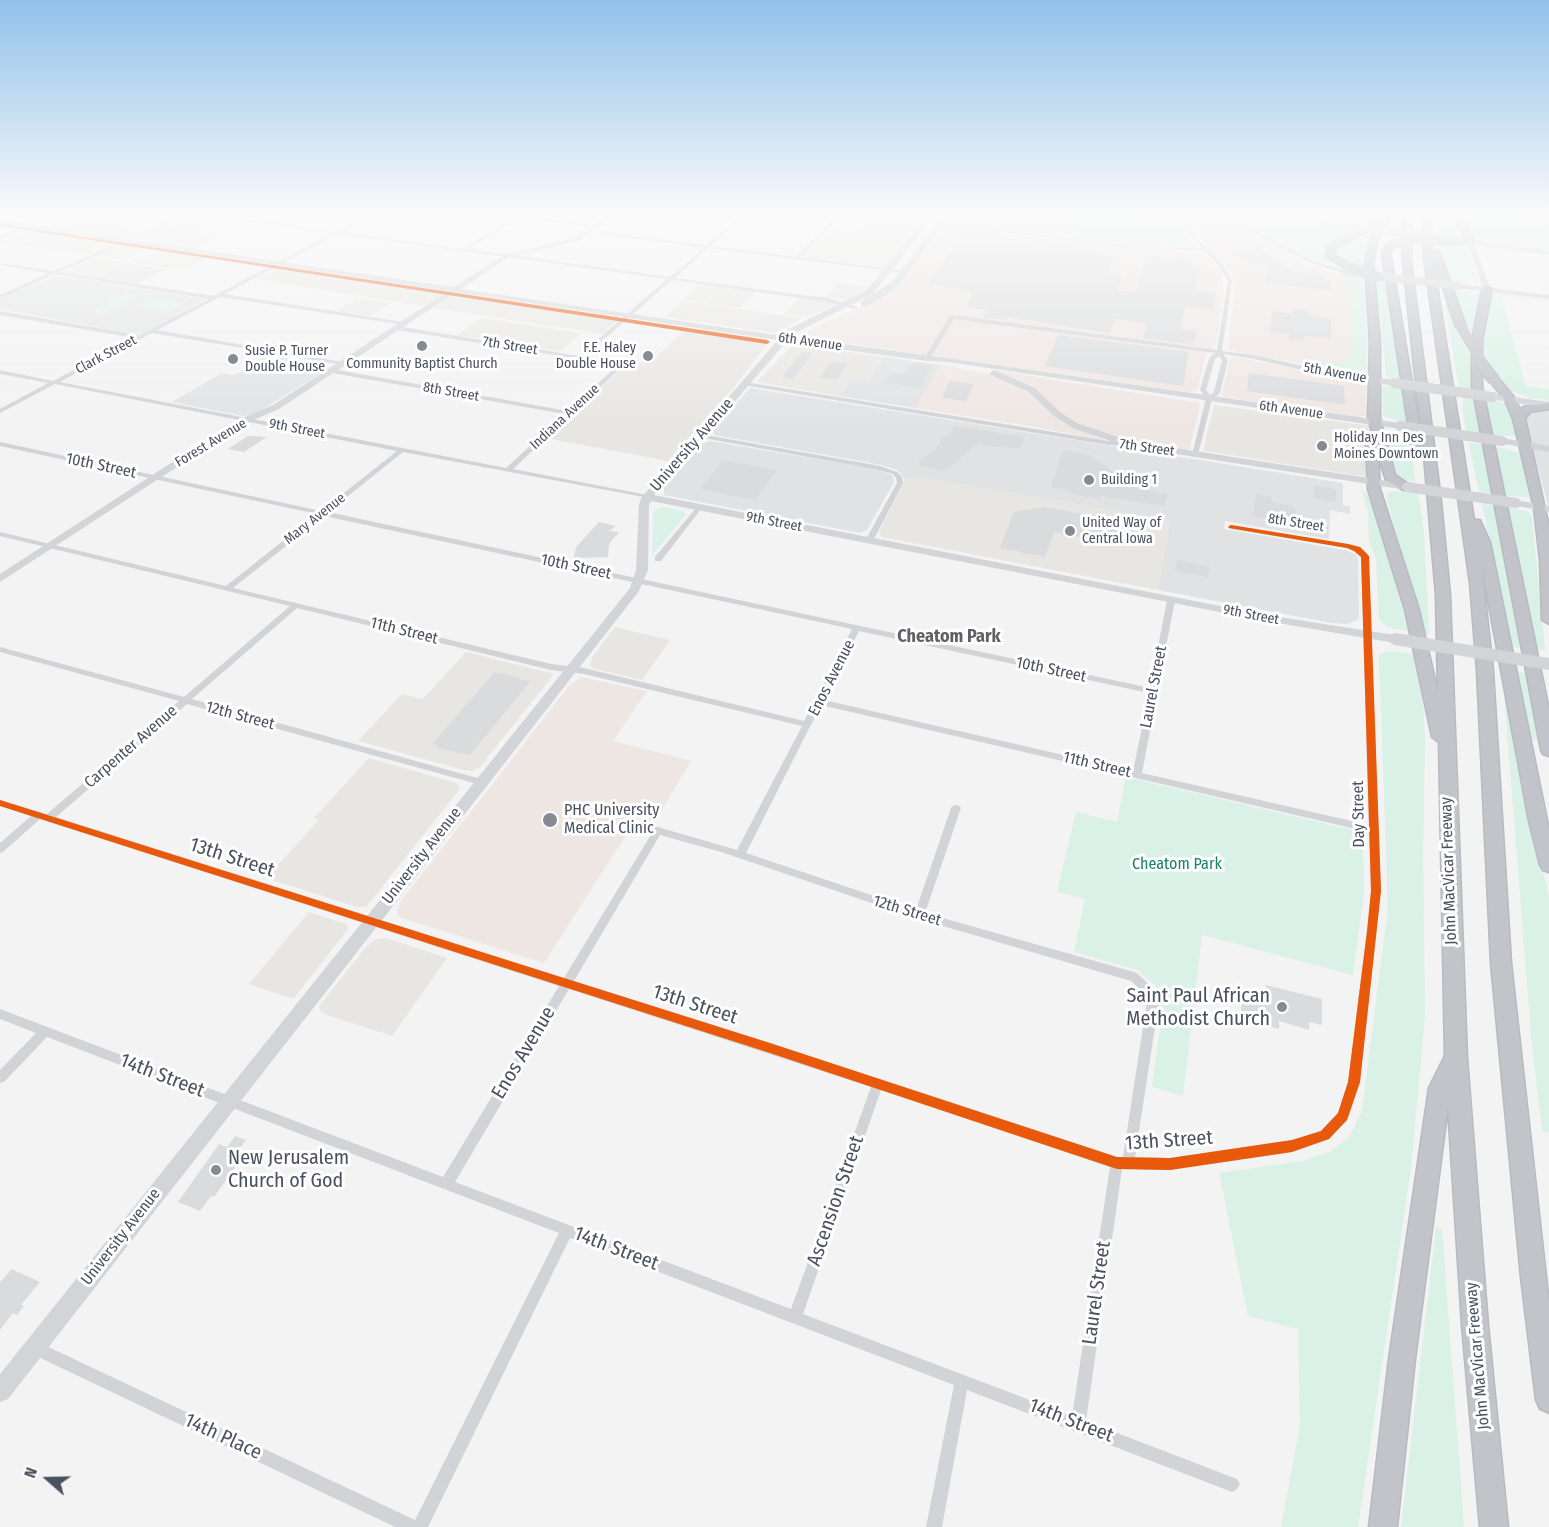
<!DOCTYPE html>
<html>
<head>
<meta charset="utf-8">
<style>
  body { margin:0 }
  #map { position:relative; width:1549px; height:1527px; overflow:hidden; background:#f3f3f3; font-family:"Fira Sans Condensed",sans-serif }
  canvas { display:block }
  .north { position:absolute; left:18px; top:1449px; width:60px; height:60px; -webkit-text-stroke:4px #fff; paint-order:stroke; rotate:290deg; font-size:16px; font-weight:700; line-height:24px; text-align:center; color:#4a5160 }
  .north::after { content:''; display:block; margin:auto; width:21px; height:27px; background:#4a5160; clip-path:polygon(50% 0,100% 100%,50% 72%,0 100%) }
</style>
</head>
<body>
<div id="map">
<canvas width="1549" height="1527"></canvas>
<div class="north">N</div>
</div>
<script>
const ctx = document.querySelector('canvas').getContext('2d');
ctx.lineJoin = 'round';
function fillPath(path, color) {
  ctx.fillStyle = color;
  ctx.fill(path, 'evenodd');
}
function poly(rows) {
  const path = new Path2D();
  for (const r of rows) {
    path.moveTo(r[0], r[1]);
    for (let i = 2; i < r.length; i += 2) path.lineTo(r[i], r[i + 1]);
  }
  return path;
}
function stroke(path, color, width, dash) {
  ctx.strokeStyle = color;
  ctx.lineWidth = width;
  ctx.lineCap = dash ? 'butt' : 'round';
  ctx.setLineDash(dash || []);
  ctx.stroke(path);
}
function drawText(font, color, halo, rows, align = 'center') {
  ctx.font = font + ' "Fira Sans Condensed",sans-serif';
  ctx.lineWidth = 6;
  ctx.setLineDash([]);
  ctx.textBaseline = 'middle';
  ctx.strokeStyle = halo;
  ctx.fillStyle = color;
  for (const [text, x, y, turn = 0] of rows) {
    ctx.save();
    ctx.translate(x, y);
    ctx.rotate((+turn || 0) * Math.PI / 180);
    ctx.textAlign = isNaN(turn) ? turn : align;
    if (halo) ctx.strokeText(text, 0, 0);
    ctx.fillText(text, 0, 0);
    ctx.restore();
  }
}
fillPath(poly([
  [78,215,133,215,114,224,149,229,124,238,51,226],
  [191,215,198,215,226,219,201,231,167,226],
  [871,218,920,225,886,267,803,257,830,229,858,232],
  [162,227,165,227,220,235,193,248,137,239],
  [27,230,114,243,87,255,0,242],
  [133,243,154,246,122,261,97,256,123,244],
  [165,248,181,251,211,257,183,270,133,263],
  [94,258,128,263,98,278,63,272],
  [281,267,443,291,445,293,422,306,254,279],
  [837,283,870,287,850,300,825,298],
  [700,284,756,292,740,308,684,300],
  [458,293,618,317,620,318,603,334,597,333,433,308,451,295],
  [357,298,391,303,370,316,336,311],
  [799,298,831,302,836,305,807,317,784,314],
  [682,301,801,318,802,319,774,333,665,317],
  [481,318,582,333,560,351,457,335],
  [687,328,761,339,768,343,733,388,668,461,546,438,630,361,649,364],
  [793,345,799,345,884,357,869,380,852,377,839,396,758,382,758,380],
  [1214,405,1371,426,1372,429,1367,439,1367,477,1205,451,1203,450],
  [917,477,1172,520,1158,590,882,537,879,532,905,479],
  [615,627,670,640,642,680,595,669,590,666,592,657],
  [466,652,554,674,480,767,472,771,464,770,358,741,402,694,423,699],
  [369,758,453,782,460,786,459,790,366,907,357,907,266,878,319,820,314,818],
  [309,912,346,924,349,928,293,999,249,984],
  [386,938,447,958,392,1036,327,1015,321,1012,319,1006,366,947,376,939]
]), '#e7e6e2');
fillPath(poly([
  [128,263,143,266,167,269,137,284,98,278],
  [56,275,205,299,205,300,144,332,135,334,0,309,0,299],
  [269,354,331,367,255,414,243,416,172,402,222,373,235,375],
  [884,357,941,365,916,408,839,396,852,377,869,380],
  [750,388,1343,483,1343,505,1350,506,1350,514,1330,510,1329,539,1225,521,1224,529,1344,550,1355,554,1358,558,1359,619,1348,624,1332,623,1158,590,1171,520,917,477,905,479,897,470,882,465,714,435,713,430],
  [1549,409,1549,509,1524,416,1529,412],
  [710,441,880,470,893,476,894,482,867,530,860,533,664,495,664,487,701,445]
]), '#e1e2e3');
fillPath(poly([
  [951,215,1193,215,1198,218,1188,225,1185,231,1197,246,1160,248,1136,246,952,223,947,221],
  [1206,220,1233,226,1314,267,1352,277,1360,357,1359,375,1228,350,1235,284,1225,264,1195,235,1197,226],
  [945,226,1148,250,1204,253,1221,272,1224,294,1216,342,1206,356,1197,390,1189,392,810,338,804,335,815,327,878,300,894,290],
  [1234,357,1364,382,1366,384,1367,415,1359,417,1224,397,1222,394,1230,358],
  [941,365,989,374,1008,380,1031,393,1064,423,1107,441,1036,427,916,408],
  [994,370,1198,403,1200,405,1190,448,1186,450,1124,440,1086,428,1059,411,1035,388],
  [581,677,647,691,613,741,691,761,654,823,637,818,544,963,399,917,397,911,401,901,569,686]
]), '#eee6e3');
fillPath(poly([
  [1035,215,1194,217,1184,225,1182,232,1194,247,1178,247,1166,242,1113,236,1105,240,1077,237,1081,228,1076,227,1076,225,1028,219],
  [1212,215,1237,215,1362,229,1325,249,1325,255,1329,259,1346,270,1311,258,1247,227],
  [1286,215,1380,215,1368,226],
  [1439,215,1452,215,1465,237,1440,235],
  [1460,215,1522,215,1549,221,1549,251,1478,240,1472,235],
  [1369,231,1372,232,1365,250,1362,270,1336,258,1333,253,1335,248],
  [1439,241,1468,247,1479,283,1470,284,1450,282],
  [1343,274,1363,278,1367,343,1366,374,1310,366,1315,360,1344,364,1345,360,1352,361,1351,288,1347,279,1340,277],
  [1374,280,1386,281,1402,381,1386,377,1381,318,1377,305],
  [1452,289,1480,294,1472,331,1468,331],
  [1443,291,1459,335,1470,355,1474,391,1459,389],
  [129,293,142,295,101,315,87,312,115,300,106,298,113,294,123,296],
  [1507,294,1549,300,1549,302,1508,297,1502,299,1526,386,1549,389,1549,400,1530,398,1509,390,1481,357,1482,338,1492,296],
  [153,299,186,304,168,313,136,307],
  [1382,386,1402,388,1407,423,1383,416],
  [1463,396,1474,398,1480,433,1466,431,1462,407],
  [1486,399,1507,403,1518,436,1492,435],
  [1388,432,1410,435,1415,482,1396,477,1385,435],
  [1469,443,1483,445,1492,494,1479,492],
  [1495,447,1521,453,1531,493,1529,497,1506,496],
  [1362,491,1372,498,1408,631,1387,627,1379,620,1376,559,1369,542,1368,512],
  [1394,491,1418,494,1424,532,1429,634,1424,634,1386,496,1388,492],
  [1482,504,1495,506,1522,648,1513,647],
  [663,507,683,511,686,514,652,556,653,512,656,509],
  [1507,507,1527,511,1532,516,1545,650,1537,649],
  [1391,651,1414,654,1423,705,1425,738,1423,852,1425,1016,1411,1168,1358,1527,1281,1527,1300,1425,1298,1329,1248,1316,1219,1173,1303,1161,1329,1152,1349,1137,1362,1111,1388,907,1379,654],
  [1502,668,1532,829,1549,896,1549,1133,1542,1131,1531,1035],
  [1518,671,1526,673,1540,741,1531,739],
  [1126,777,1353,830,1361,834,1363,839,1364,892,1353,975,1202,935,1183,1096,1152,1087,1162,1013,1162,1001,1157,987,1137,970,1074,952,1085,899,1057,892,1076,812,1117,822],
  [1436,1227,1442,1229,1464,1527,1401,1527]
]), '#d9f1e7');
fillPath(poly([
  [965,231,1046,244,1045,239,1068,242,1076,249,1114,257,1107,273,1122,276,1117,290,1136,292,1147,255,1183,260,1200,266,1195,290,1216,293,1214,310,1185,306,1180,329,1197,331,1195,342,1190,341,1190,344,1143,338,1147,325,1144,323,1115,319,1109,333,1007,317,1005,320,984,317,988,310,967,307,972,294,961,289,928,284],
  [1253,244,1294,272,1326,275,1326,280,1331,280,1331,291,1266,283,1267,267,1242,262,1244,259,1233,256,1241,248,1237,245],
  [1293,309,1310,311,1310,316,1331,319,1331,338,1304,336,1303,341,1289,340,1289,334,1270,332,1272,311,1293,314],
  [1058,335,1189,352,1183,386,1045,366],
  [802,352,813,353,793,379,782,377],
  [832,361,848,364,837,379,819,378],
  [912,363,932,366,919,388,885,382,891,373,904,375],
  [1249,373,1344,386,1345,405,1247,391],
  [950,381,974,384,966,401,942,398],
  [954,426,1025,437,1020,448,987,446,978,443,944,472,917,464,941,444,940,436,949,436],
  [248,436,267,437,244,452,228,449],
  [1063,450,1089,455,1138,489,1167,494,1165,506,1101,496,1100,499,1070,494,1071,491,1051,487],
  [723,460,777,470,755,500,700,489],
  [1314,485,1336,489,1336,502,1314,498],
  [1256,494,1272,497,1271,502,1291,506,1296,510,1295,527,1285,525,1285,522,1253,516],
  [1044,507,1134,523,1129,546,1054,532,1045,557,1000,548,1014,512],
  [599,522,615,526,610,531,619,532,609,544,608,557,574,558,576,547],
  [1177,560,1210,567,1208,577,1175,571],
  [494,673,502,673,530,682,470,755,437,748,439,746,432,744],
  [1266,985,1322,999,1322,1025,1309,1022,1309,1030,1279,1021,1279,1029,1265,1025,1266,1018,1241,1011,1242,997,1266,1003],
  [235,1136,246,1140,238,1151,245,1154,214,1197,211,1196,200,1211,178,1202,219,1144,227,1147],
  [12,1269,40,1282,21,1305,24,1306,17,1315,13,1313,0,1330,0,1282]
]), '#dadbdd');
const highway = poly([
  [1384,215,1392,215,1378,240,1373,264,1380,343,1380,418,1395,475,1413,487,1411,490,1403,490,1386,480,1378,456,1380,489,1419,610,1438,693,1436,595,1423,444,1417,447,1411,444,1382,252,1387,243,1394,245,1390,252,1422,442,1403,261,1403,215,1411,215,1411,261,1441,501,1450,595,1467,1058,1488,1325,1508,1527,1480,1527,1462,1325,1448,1106,1415,1359,1397,1527,1369,1527,1389,1359,1429,1088,1445,1056,1439,742,1432,737,1405,610,1368,489,1366,443,1372,431,1368,418,1370,343,1365,264,1370,240,1379,225,1334,249,1334,255,1354,266,1354,270,1348,270,1326,256,1327,246,1384,215],
  [1423,215,1431,215,1432,252,1436,250,1440,253,1466,327,1461,330,1456,327,1432,254,1474,520,1480,520,1490,542,1549,830,1549,872,1543,870,1540,865,1529,821,1481,562,1493,671,1511,963,1549,1304,1549,1413,1540,1409,1536,1400,1521,1277,1491,963,1477,671,1470,583,1424,258,1423,215],
  [1452,215,1460,215,1475,242,1474,244,1455,244,1455,240,1465,240,1452,215],
  [1487,286,1492,289,1482,340,1482,386,1549,710,1549,756,1543,754,1541,750,1472,386,1472,340,1482,289,1487,286],
  [1494,377,1498,378,1514,397,1520,410,1523,407,1549,403,1549,409,1530,412,1525,419,1549,527,1549,624,1542,620,1540,560,1534,508,1513,419,1505,400,1489,380,1494,377]
]);
stroke(highway, '#b8bbc2', 3);
fillPath(poly([
  [181,215,187,215,60,272,213,296,333,233,207,215,221,215,337,231,367,215,373,215,342,232,464,249,505,222,460,215,475,215,508,219,515,215,523,215,601,226,599,227,518,217,469,249,670,277,704,248,589,232,591,231,706,245,741,215,746,215,711,246,796,257,836,215,841,215,801,257,904,271,906,271,906,273,708,248,675,278,827,298,858,307,855,309,827,302,672,280,585,356,622,362,624,363,624,365,513,469,647,495,649,496,649,498,403,452,328,512,1150,688,1167,600,1168,598,1174,598,1175,600,1142,773,1369,825,1361,557,1354,551,1347,548,1231,529,1228,527,1231,525,1348,544,1360,547,1368,554,1381,891,1360,1082,1349,1116,1347,1120,1329,1139,1292,1152,1170,1170,1122,1169,1086,1421,1237,1479,1240,1484,1237,1489,1232,1492,967,1390,942,1527,926,1527,954,1385,570,1238,428,1527,395,1527,30,1353,28,1348,30,1343,35,1341,40,1343,415,1520,559,1233,47,1037,4,1082,0,1083,0,1070,36,1033,0,1019,0,1009,443,1177,559,986,40,819,3,852,0,853,0,843,31,816,0,806,0,800,47,814,179,701,0,652,0,647,184,697,290,606,0,536,0,532,226,586,317,514,0,446,0,442,321,511,397,451,55,384,0,413,0,409,48,383,0,374,0,370,53,381,135,338,0,315,0,311,139,335,209,299,55,274,0,299,0,295,49,273,0,265,0,263,54,271,181,215],
  [338,234,667,279,579,356,397,326,394,328,397,330,618,365,568,411,332,369,329,371,332,373,565,414,506,468,60,382,152,333,344,365,345,364,342,362,157,330,220,297,405,325,405,323,403,322,225,294,338,234],
  [324,516,852,629,804,721,584,668,551,664,233,588,324,516],
  [297,608,551,670,584,674,802,726,737,850,637,821,634,823,632,825,634,827,652,833,564,978,56,817,187,704,481,785,484,784,486,782,484,780,481,779,192,699,297,608],
  [859,631,1149,693,1133,771,824,700,859,631],
  [821,705,1369,832,1371,891,1367,931,1348,1082,1338,1113,1321,1131,1292,1140,1170,1158,1135,1157,1159,1001,1153,988,1138,974,1134,972,925,913,961,808,959,806,956,805,953,806,951,808,916,910,746,853,821,705],
  [660,835,721,852,919,919,1131,981,1145,994,1147,1001,1123,1157,1117,1157,770,1043,574,981,660,835],
  [569,989,871,1087,791,1309,455,1182,569,989],
  [881,1090,1110,1167,1072,1416,803,1314,881,1090],
  [860,215,876,215,1144,247,1202,248,1187,232,1190,224,1205,215,1211,215,1194,226,1191,232,1222,263,1232,281,1222,351,1254,355,1316,369,1374,378,1377,380,1374,382,1316,373,1254,359,1223,354,1228,360,1220,393,1212,399,1198,455,1193,456,1192,455,1206,398,1200,390,1209,358,1215,353,954,319,929,360,924,359,949,317,952,315,1217,350,1228,281,1218,265,1204,250,1144,249,860,215],
  [1219,356,1222,360,1214,392,1210,395,1206,390,1215,359,1219,356],
  [27,225,31,226,0,239,0,236,27,225],
  [745,382,1109,441,1128,442,1131,444,1128,446,1109,445,743,385,743,383,745,382],
  [700,434,880,466,897,472,902,477,903,483,873,541,869,543,865,541,897,483,896,478,893,474,879,470,698,437,698,435,700,434],
  [699,506,701,507,701,509,661,561,655,561,655,557,697,507,699,506]
]), '#d2d3d6');
fillPath(poly([
  [609,215,617,215,578,241,508,258,461,289,782,336,787,330,867,290,928,215,935,215,873,294,793,334,790,337,948,358,1400,423,1405,426,1400,429,948,362,927,361,786,342,654,495,1266,615,1395,635,1401,639,1395,643,1266,621,651,501,649,504,648,570,639,591,8,1399,0,1402,0,1374,630,588,636,570,639,504,642,497,778,340,456,292,279,409,240,426,0,582,0,574,234,422,273,405,448,291,0,224,0,220,453,287,504,255,574,238,609,215],
  [943,215,950,215,899,285,885,296,867,306,861,306,861,302,893,281,943,215],
  [1199,215,1210,215,1247,227,1315,261,1349,272,1345,274,1311,263,1243,229,1199,215],
  [1257,215,1278,215,1349,226,1346,228,1257,215],
  [1458,238,1549,251,1549,255,1475,245,1490,288,1549,295,1549,299,1455,288,1454,286,1458,284,1483,287,1468,243,1456,241,1458,238],
  [994,370,1035,388,1060,412,1079,424,1130,441,1407,484,1412,487,1407,490,1125,446,1073,428,1054,416,1029,392,991,375,990,373,994,370],
  [1374,377,1394,380,1398,383,1394,386,1371,382,1371,378,1374,377],
  [1493,394,1549,402,1549,408,1490,399,1489,397,1493,394],
  [1502,438,1549,446,1549,452,1499,443,1499,439,1502,438],
  [1516,500,1549,506,1549,512,1512,505,1512,501,1516,500]
]), '#d3d4d7');
fillPath(highway, '#c2c4ca');
const highwayBridgeFar1 = poly([
  [1390,245,1413,239,1458,242],
  [1351,268,1379,277],
  [1461,327,1482,363]
]);
const highwayBridge = poly([
  [1480,362,1494,380]
]);
stroke(highwayBridgeFar1, '#b8bbc2', 10, []);
stroke(highwayBridge, '#b8bbc2', 13, []);
stroke(poly([
  [1346,226,1435,237],
  [1345,272,1458,286]
]), '#d3d4d7', 8);
stroke(poly([
  [1394,383,1493,397],
  [1400,426,1502,441],
  [1407,487,1516,503]
]), '#d3d4d7', 10);
stroke(poly([
  [1395,639,1549,664]
]), '#d3d4d7', 12);
stroke(highwayBridgeFar1, '#c2c4ca', 9);
stroke(highwayBridge, '#c2c4ca', 11);
fillPath(poly([
  [0,224,767,340,770,342,767,344,0,226,0,224],
  [1231,525,1348,544,1360,547,1369,556,1381,891,1360,1082,1347,1120,1329,1139,1292,1152,1170,1170,1117,1169,770,1053,0,806,0,800,770,1043,1117,1157,1170,1158,1292,1140,1321,1131,1338,1113,1348,1082,1367,931,1371,891,1361,557,1354,551,1347,548,1229,528,1228,527,1231,525]
]), '#e8590c');
const sky = ctx.createLinearGradient(0, 0, 0, 429);
sky.addColorStop(0, '#91c1ea');
sky.addColorStop(0.5, '#fafafa');
sky.addColorStop(1, '#fafafa00');
ctx.fillStyle = sky;
ctx.fillRect(0, 0, 1549, 429);
for (const [x, y, r, color] of [
  [422,346,6,"#858a93"],
  [648,356,6,"#858a93"],
  [233,359,6,"#858a93"],
  [1322,446,6,"#858a93"],
  [1089,480,6,"#858a93"],
  [1070,531,6,"#858a93"],
  [550,820,8,"#858a93"],
  [1282,1007,6,"#858a93"],
  [216,1170,6,"#858a93"]
]) {
  const dot = new Path2D();
  dot.arc(x, y, r, 0, 2 * Math.PI);
  ctx.fillStyle = color;
  ctx.fill(dot);
  stroke(dot, '#fff', 2);
}
drawText('14px', '#4a5160', '#fff', [
  ["6th Avenue",810,342,8],
  ["7th Street",510,346,9],
  ["Clark Street",106,355,-28],
  ["5th Avenue",1335,373,10],
  ["8th Street",451,392,10],
  ["6th Avenue",1291,410,8],
  ["Indiana Avenue",565,417,-43],
  ["9th Street",297,429,11],
  ["Forest Avenue",211,443,-31],
  ["7th Street",1147,448,8],
  ["Mary Avenue",315,519,-38],
  ["9th Street",774,522,11],
  ["8th Street",1296,523,9],
  ["9th Street",1251,615,11]
]);
drawText('14px', '#4a5160', '#fff', [
  ["F.E. Haley",636,348,"right"],
  ["Double House",636,364,"right"],
  ["Susie P. Turner",245,351],
  ["Double House",245,367],
  ["Community Baptist Church",422,364,"center"],
  ["Holiday Inn Des",1334,438],
  ["Moines Downtown",1334,454],
  ["Building 1",1101,480],
  ["United Way of",1082,523],
  ["Central Iowa",1082,539]
], 'left');
drawText('16px', '#4a5160', '#fff', [
  ["University Avenue",692,445,-49],
  ["10th Street",101,466,12],
  ["10th Street",576,567,12],
  ["11th Street",404,631,14],
  ["10th Street",1051,670,12],
  ["Enos Avenue",832,678,-63],
  ["Laurel Street",1154,687,-79],
  ["12th Street",240,716,15],
  ["Carpenter Avenue",131,747,-41],
  ["11th Street",1097,765,13],
  ["Day Street",1359,814,-91],
  ["University Avenue",422,856,-52],
  ["John MacVicar Freeway",1449,871,-92],
  ["12th Street",907,911,17],
  ["University Avenue",121,1237,-52],
  ["John MacVicar Freeway",1478,1356,-95]
]);
drawText('16px', '#4a5160', '#fff', [
  ["PHC University",564,811],
  ["Medical Clinic",564,829]
], 'left');
drawText('16px', '#188364', '#fff', [
  ["Cheatom Park",1177,865]
]);
drawText('bold 18px', '#5f6167', '#fff', [
  ["Cheatom Park",949,637]
]);
drawText('20px', '#4a5160', '#fff', [
  ["13th Street",232,858,18],
  ["13th Street",695,1005,18],
  ["Enos Avenue",524,1053,-59],
  ["14th Street",162,1076,21],
  ["13th Street",1169,1141,-4],
  ["Ascension Street",836,1201,-71],
  ["14th Street",616,1249,21],
  ["Laurel Street",1097,1293,-82],
  ["14th Street",1071,1421,21],
  ["14th Place",223,1437,25]
]);
drawText('20px', '#4a5160', '#fff', [
  ["Saint Paul African",1270,996],
  ["Methodist Church",1270,1019],
  ["New Jerusalem",228,1158,"left"],
  ["Church of God",228,1181,"left"]
], 'right');
</script>
</body>
</html>
